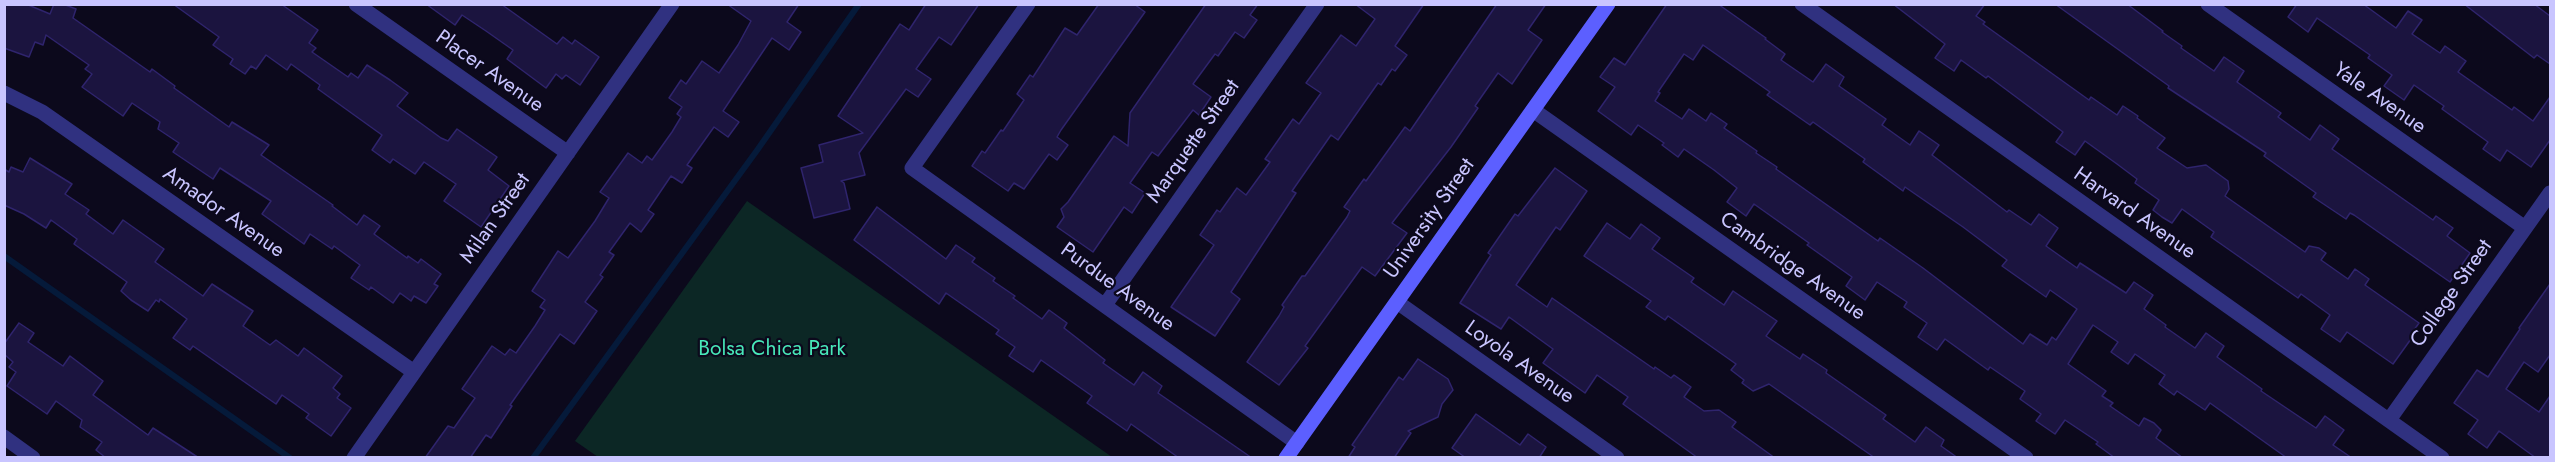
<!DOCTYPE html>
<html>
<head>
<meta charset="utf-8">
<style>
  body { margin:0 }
  #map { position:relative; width:2555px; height:462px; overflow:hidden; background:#0c091c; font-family:Jost,sans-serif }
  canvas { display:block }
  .frame { position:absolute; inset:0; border:6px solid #c9c5ff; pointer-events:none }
</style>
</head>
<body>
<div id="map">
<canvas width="2555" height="462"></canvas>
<div class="frame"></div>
</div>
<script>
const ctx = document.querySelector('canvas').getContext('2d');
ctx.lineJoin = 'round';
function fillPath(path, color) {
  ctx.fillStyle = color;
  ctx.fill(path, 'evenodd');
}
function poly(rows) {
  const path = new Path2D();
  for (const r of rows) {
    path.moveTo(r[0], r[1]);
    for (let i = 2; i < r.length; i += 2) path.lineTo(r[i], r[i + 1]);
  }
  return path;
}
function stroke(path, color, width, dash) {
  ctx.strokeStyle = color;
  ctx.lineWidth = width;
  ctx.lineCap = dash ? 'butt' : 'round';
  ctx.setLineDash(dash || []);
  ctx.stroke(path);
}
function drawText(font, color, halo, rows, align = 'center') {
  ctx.font = font + ' Jost,sans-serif';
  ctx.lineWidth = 4.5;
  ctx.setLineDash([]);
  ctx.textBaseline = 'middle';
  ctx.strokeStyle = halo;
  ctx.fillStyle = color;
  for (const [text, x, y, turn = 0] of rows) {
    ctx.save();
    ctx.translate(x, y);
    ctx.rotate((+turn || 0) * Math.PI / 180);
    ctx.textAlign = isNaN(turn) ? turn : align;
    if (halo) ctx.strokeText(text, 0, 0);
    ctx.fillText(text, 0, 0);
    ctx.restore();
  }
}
fillPath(poly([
  [747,201,1112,457,598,457,575,441]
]), '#0c2725');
stroke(poly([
  [4,256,290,458],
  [533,458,758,149,859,4]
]), '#051a3a', 6);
const building = poly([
  [4,4,26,4,50,14,54,4,63,4,76,9,73,18,150,72,152,69,175,86,174,88,229,127,232,122,269,145,261,155,333,205,332,206,357,225,364,215,380,226,374,234,407,258,408,256,418,263,421,259,441,274,434,284,438,286,426,303,414,296,411,301,400,293,393,303,371,287,369,290,351,278,360,265,334,246,332,249,310,234,304,244,262,214,271,201,220,168,213,179,173,152,179,143,158,129,160,122,132,103,123,116,82,87,92,74,85,69,89,65,46,35,43,45,35,42,29,57,4,48,4,4],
  [173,4,281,4,318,30,309,43,316,48,312,52,348,77,351,73,358,78,367,65,390,80,408,93,397,106,441,138,448,141,457,129,497,157,488,170,509,186,481,227,444,201,456,184,424,162,415,174,393,159,390,163,372,150,382,135,318,89,320,85,291,64,287,70,266,55,256,69,251,66,245,74,230,64,233,59,213,45,219,37,173,4],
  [426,4,501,4,557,44,563,37,572,44,575,40,599,57,580,85,566,75,562,79,556,74,546,88,507,59,513,50,486,31,462,15,455,25,426,4],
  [727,4,799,4,787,22,801,32,789,50,772,38,723,111,739,122,728,137,714,127,687,165,692,168,682,183,671,176,648,210,654,214,641,232,630,223,609,252,614,255,600,275,603,277,585,302,597,311,574,344,560,334,510,405,512,406,491,438,486,435,470,458,425,458,448,426,454,428,475,398,462,389,492,346,505,355,510,349,516,353,535,326,545,310,540,307,545,300,532,291,558,251,568,258,595,221,609,198,600,192,628,153,642,163,647,156,652,160,672,132,681,117,677,114,682,107,669,98,681,80,686,84,702,61,719,73,738,45,751,21,727,4],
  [926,4,979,4,951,45,939,37,916,69,931,79,918,97,906,89,859,153,865,175,841,181,844,183,850,209,814,218,801,168,823,162,819,145,863,133,838,116,900,24,909,30,926,4],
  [1099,4,1134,4,1145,12,1061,130,1057,137,1068,145,1057,160,1049,154,1024,189,1014,183,1008,191,972,166,982,151,985,153,1001,130,1003,131,1024,100,1017,94,1030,75,1033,77,1065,28,1077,35,1099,4],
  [1206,4,1258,4,1250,15,1257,20,1244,38,1235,32,1218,56,1215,54,1193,84,1211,97,1199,115,1193,110,1158,156,1152,152,1130,183,1145,193,1132,213,1124,207,1093,252,1057,227,1064,217,1061,209,1068,202,1114,136,1128,146,1130,113,1206,4],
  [1355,4,1424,4,1395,46,1407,55,1395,71,1392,69,1381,85,1378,83,1338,140,1331,135,1292,191,1296,193,1231,292,1240,299,1215,336,1171,307,1214,245,1200,235,1217,210,1220,212,1237,188,1246,195,1270,162,1265,159,1293,119,1299,124,1321,93,1306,83,1341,35,1356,46,1375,19,1355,4],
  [1497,4,1546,4,1528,30,1542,40,1512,84,1498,73,1475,106,1478,108,1451,147,1392,223,1407,233,1375,276,1362,267,1305,346,1308,348,1279,385,1247,362,1279,316,1284,307,1282,305,1302,276,1305,276,1347,217,1350,211,1344,207,1364,179,1366,181,1405,127,1410,131,1497,4],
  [1667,4,1718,4,1766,38,1765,39,1785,54,1781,60,1813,82,1826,64,1844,77,1839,86,1886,119,1882,125,1910,145,1919,131,1939,145,1932,155,2007,212,2009,210,2031,225,2039,214,2058,228,2046,246,2077,268,2080,263,2126,293,2134,282,2153,295,2144,309,2166,325,2165,327,2195,348,2206,333,2224,346,2217,357,2262,389,2261,391,2316,428,2325,416,2344,430,2333,445,2352,458,2287,458,2210,403,2205,410,2177,391,2174,395,2159,384,2165,375,2135,354,2128,364,2111,352,2118,342,2093,325,2068,364,2106,391,2102,396,2113,403,2110,406,2139,426,2144,418,2154,423,2161,430,2156,438,2183,458,2115,458,2096,444,2098,442,2065,420,2055,434,2036,421,2041,414,2020,399,2025,391,1990,367,1988,370,1945,339,1937,350,1918,337,1927,323,1904,307,1907,302,1877,282,1865,300,1846,286,1852,277,1807,245,1809,243,1754,204,1746,216,1727,202,1737,188,1714,170,1684,149,1678,157,1662,145,1664,143,1638,125,1631,135,1598,111,1615,87,1600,77,1614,58,1625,65,1667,4],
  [1703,45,1770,92,1767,95,1810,125,1813,122,1865,159,1863,162,1903,191,1905,187,1963,227,2007,260,2002,266,2046,297,2050,290,2077,309,2056,340,2052,337,2047,345,2030,334,2023,344,1923,268,1880,238,1878,241,1776,169,1777,167,1756,153,1757,151,1724,128,1727,124,1711,113,1706,121,1689,109,1682,119,1655,101,1660,93,1658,92,1684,54,1693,60,1703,45],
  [1893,4,1985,4,1976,16,1985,22,1983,24,2089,100,2091,97,2117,115,2123,106,2138,116,2137,118,2165,138,2157,148,2187,168,2206,165,2228,181,2229,189,2225,196,2305,252,2309,246,2319,248,2326,253,2321,260,2348,279,2355,269,2369,279,2365,285,2419,323,2414,330,2416,332,2393,364,2347,332,2340,342,2321,329,2330,315,2301,294,2298,298,2211,237,2214,232,2182,209,2172,223,2162,217,2153,210,2159,200,2135,183,2137,179,2117,164,2085,141,2075,155,2056,142,2063,132,1988,76,1986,78,1961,60,1954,71,1935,58,1945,44,1893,4],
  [2055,4,2127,4,2163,31,2162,32,2182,46,2181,48,2214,71,2224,57,2244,71,2237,82,2281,113,2278,117,2310,140,2320,125,2339,139,2332,149,2433,220,2436,216,2453,228,2447,236,2470,253,2450,282,2354,215,2350,213,2346,219,2313,197,2316,193,2264,156,2266,153,2168,88,2169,86,2055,4],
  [2297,4,2363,4,2396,28,2408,11,2422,20,2412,34,2440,53,2445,46,2466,61,2458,72,2512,110,2514,107,2533,121,2550,97,2550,140,2531,167,2507,150,2500,161,2483,149,2488,142,2442,109,2444,106,2414,85,2404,100,2384,86,2392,75,2368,58,2370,55,2317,18,2308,32,2288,17,2297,4],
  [2464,4,2534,4,2550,16,2550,64,2537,55,2534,58,2464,4],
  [30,158,72,184,65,194,89,210,86,214,113,234,123,220,164,249,155,262,203,296,212,284,253,311,243,326,270,345,276,340,298,356,304,348,342,376,333,388,340,394,337,398,351,408,331,436,306,418,309,414,282,395,276,404,193,346,190,350,173,338,187,319,160,299,159,302,156,300,148,311,131,300,121,291,127,282,74,244,77,239,51,220,46,228,24,214,4,205,4,169,9,172,11,167,23,172,30,158],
  [1555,168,1587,191,1560,230,1556,227,1516,285,1547,307,1552,298,1654,369,1655,367,1671,378,1674,375,1691,387,1684,397,1704,411,1719,410,1736,422,1732,427,1775,458,1698,458,1623,404,1628,397,1597,375,1585,393,1543,363,1553,349,1509,317,1501,329,1460,303,1491,255,1488,253,1515,214,1518,216,1555,168],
  [877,207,946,259,956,245,975,258,972,262,995,278,993,281,1015,296,1013,298,1042,319,1049,310,1067,323,1064,328,1105,360,1103,363,1134,385,1143,372,1162,386,1158,393,1252,458,1179,458,1131,424,1127,431,1087,403,1092,396,1041,360,1033,372,1009,356,1015,347,996,334,999,330,946,293,939,304,854,240,877,207],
  [1607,223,1630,239,1641,224,1660,238,1652,249,1694,278,1691,282,1724,305,1733,291,1777,321,1766,336,1800,359,1803,354,1827,370,1826,373,1886,415,1883,419,1915,442,1926,427,1944,440,1941,446,1958,458,1875,458,1769,384,1753,391,1742,383,1744,380,1731,370,1736,364,1668,316,1665,320,1646,307,1651,301,1584,256,1607,223],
  [2550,284,2550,355,2538,372,2524,362,2506,389,2539,412,2550,396,2550,458,2536,458,2499,431,2487,448,2468,434,2478,420,2454,403,2477,370,2488,377,2520,329,2519,328,2550,284],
  [19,323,34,333,28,342,63,366,70,356,103,381,93,395,148,435,153,428,199,458,106,458,96,450,102,442,80,427,82,420,56,401,47,414,7,386,16,372,9,367,13,362,4,354,4,344,19,323],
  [1418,359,1448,379,1453,390,1442,404,1438,417,1408,431,1411,433,1394,458,1348,458,1355,447,1352,445,1399,377,1403,380,1418,359],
  [1476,414,1520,445,1528,434,1546,447,1539,458,1466,458,1452,448,1476,414]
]);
fillPath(building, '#1b143f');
stroke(building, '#2f246d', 1.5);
stroke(poly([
  [356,4,568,153],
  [1028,4,912,168,1297,443],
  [1802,4,2442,458],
  [2208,4,2525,228],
  [4,93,42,112,414,372],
  [1533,110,2026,458],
  [1397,302,1617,458],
  [1105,305,1317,4],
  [2389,420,2550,193],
  [4,437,33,458],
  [354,458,672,4]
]), '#303180', 15);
stroke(poly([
  [1286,458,1608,4]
]), '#5c5fff', 15);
drawText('21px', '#c9c5ff', '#0c091c', [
  ["Placer Avenue",489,72,35],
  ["Yale Avenue",2379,99,35],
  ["Marquette Street",1194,142,-55],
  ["Amador Avenue",223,213,35],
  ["Harvard Avenue",2134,214,35],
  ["Milan Street",496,219,-55],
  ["University Street",1430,219,-55],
  ["Cambridge Avenue",1792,267,35],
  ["Purdue Avenue",1117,288,36],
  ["College Street",2452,294,-55],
  ["Loyola Avenue",1519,363,35]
]);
drawText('21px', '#48e8b9', '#0c091c', [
  ["Bolsa Chica Park",772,350]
]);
</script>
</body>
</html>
